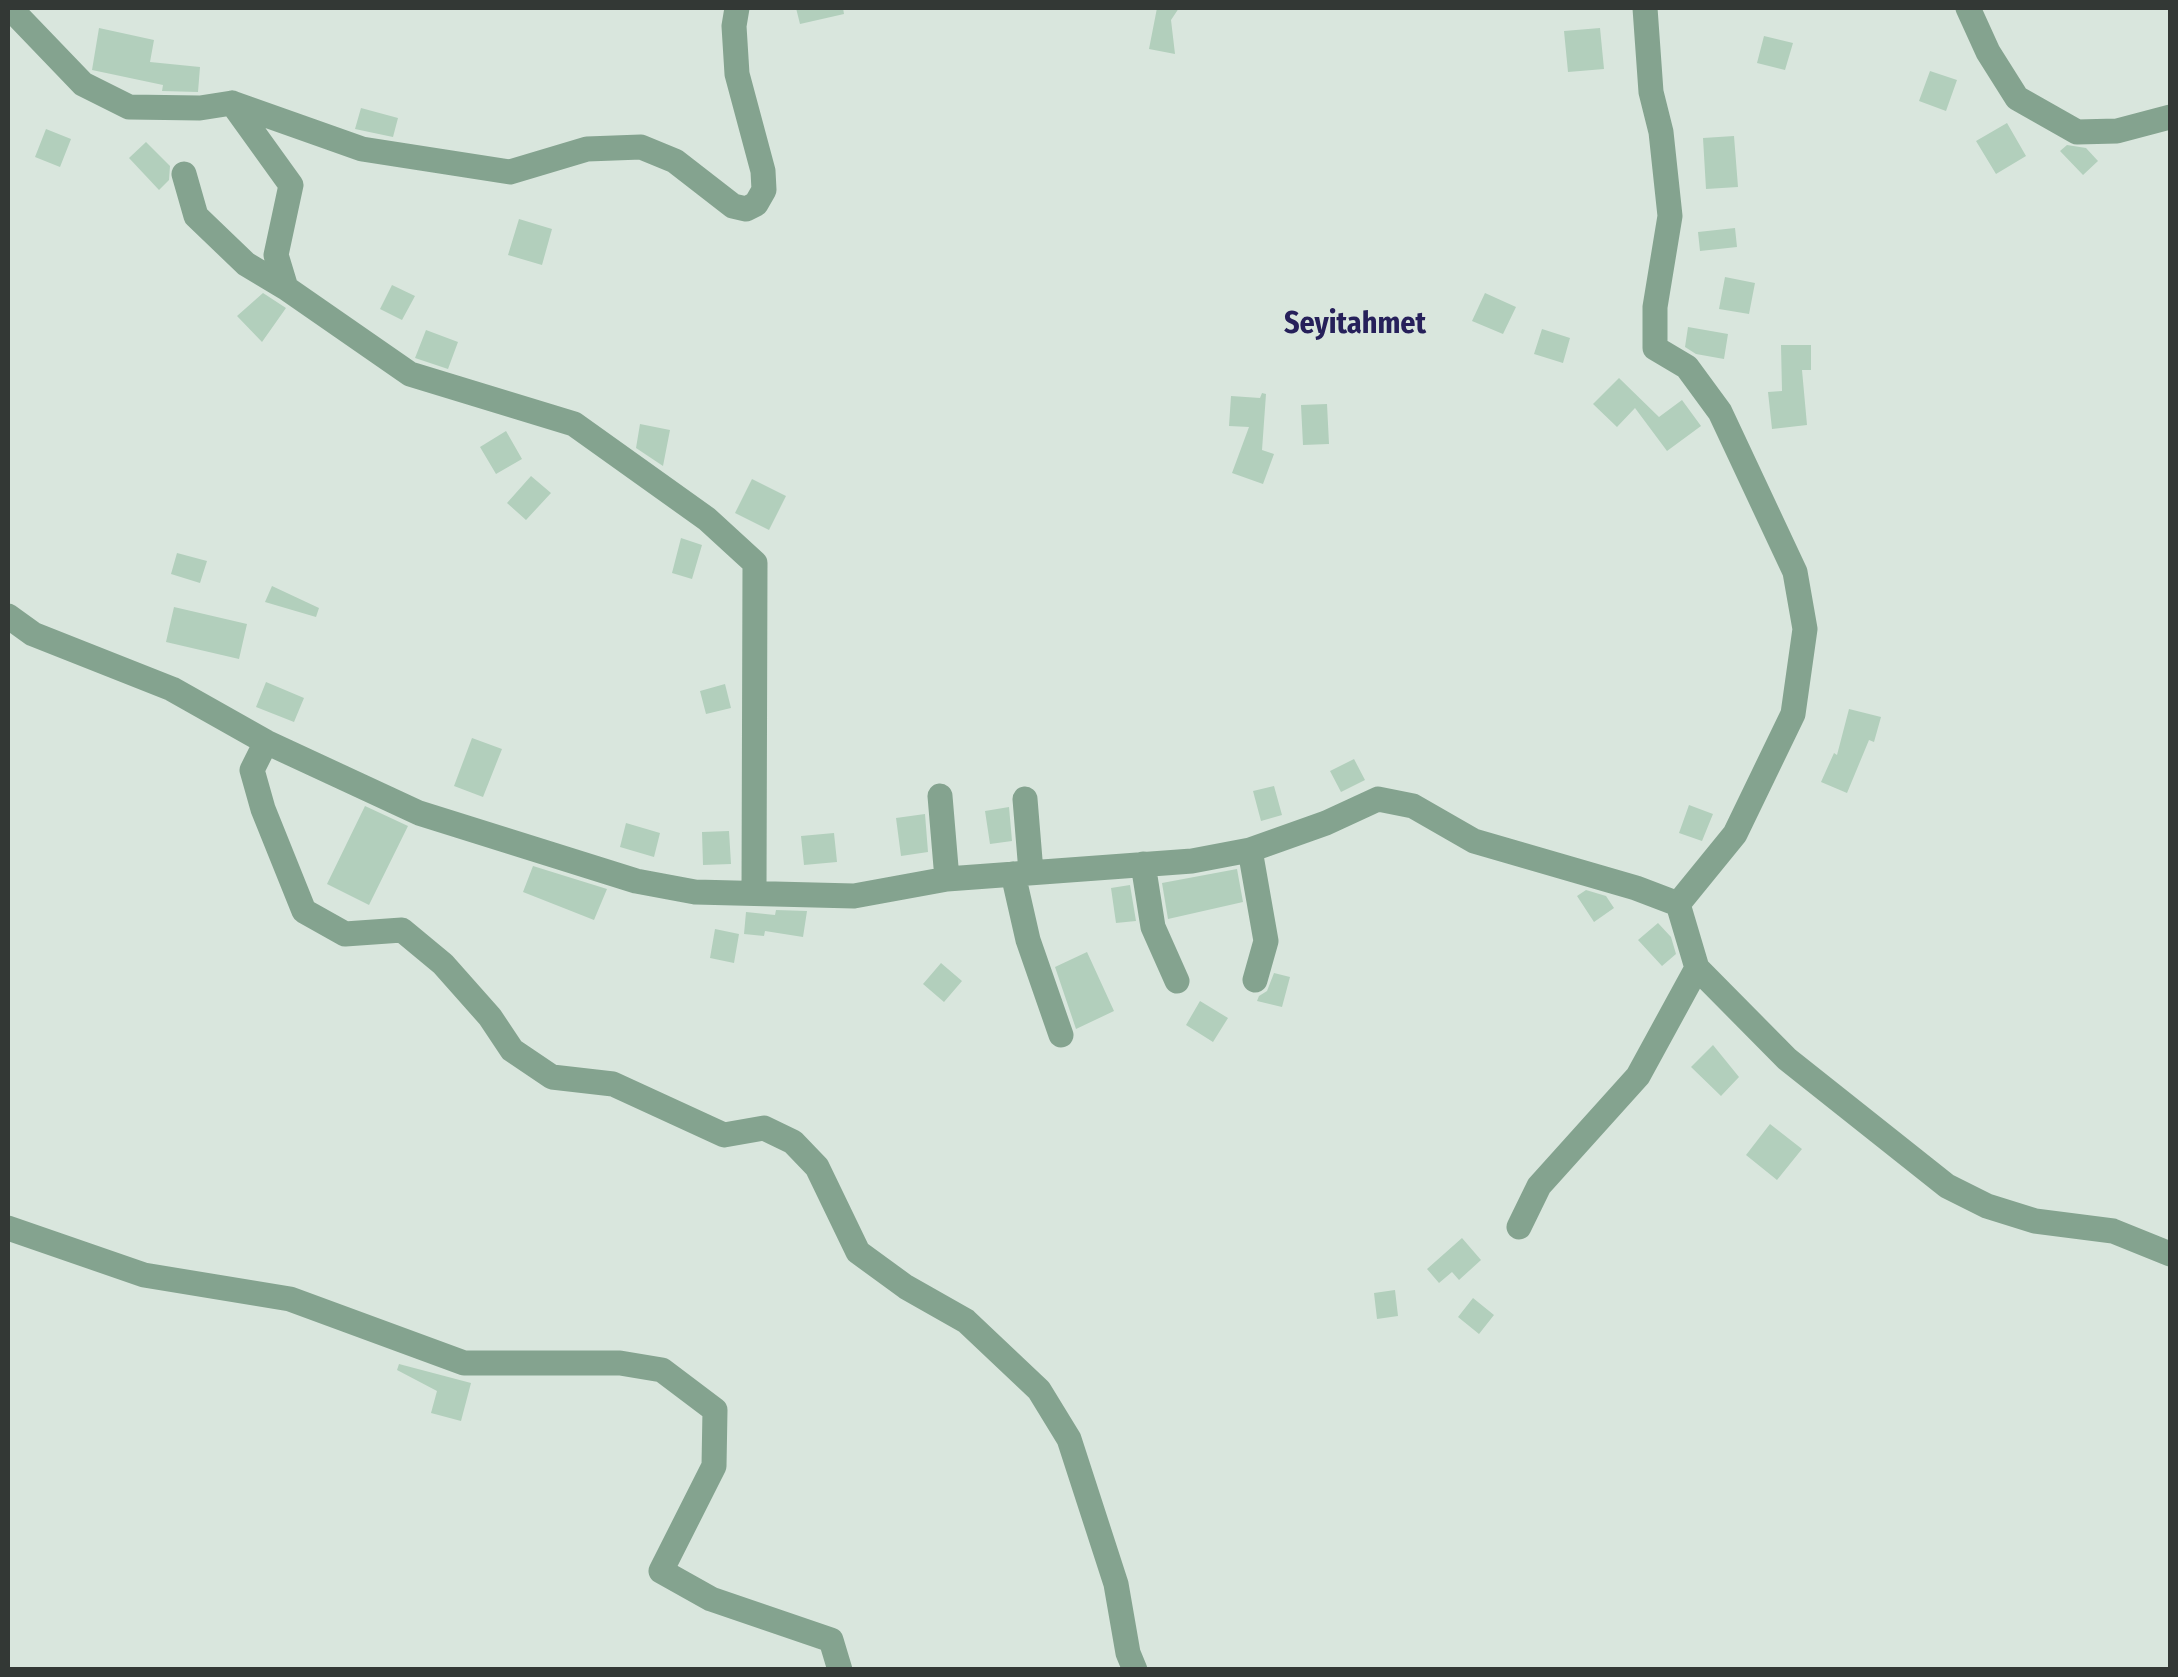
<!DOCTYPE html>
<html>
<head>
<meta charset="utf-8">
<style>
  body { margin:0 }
  #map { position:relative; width:2178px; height:1677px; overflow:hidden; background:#d9e6dd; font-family:"Fira Sans Condensed",sans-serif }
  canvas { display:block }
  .frame { position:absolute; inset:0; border:10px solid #333835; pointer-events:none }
</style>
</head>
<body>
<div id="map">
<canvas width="2178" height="1677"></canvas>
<div class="frame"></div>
</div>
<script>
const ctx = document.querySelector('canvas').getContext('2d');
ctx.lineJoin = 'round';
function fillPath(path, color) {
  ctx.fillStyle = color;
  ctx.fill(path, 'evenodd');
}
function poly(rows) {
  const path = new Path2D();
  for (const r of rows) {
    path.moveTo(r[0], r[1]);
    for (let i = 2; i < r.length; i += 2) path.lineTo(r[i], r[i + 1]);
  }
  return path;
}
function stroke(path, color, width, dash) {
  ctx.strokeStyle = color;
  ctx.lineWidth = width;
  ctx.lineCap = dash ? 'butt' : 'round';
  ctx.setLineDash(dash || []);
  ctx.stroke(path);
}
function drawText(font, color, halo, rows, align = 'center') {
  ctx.font = font + ' "Fira Sans Condensed",sans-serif';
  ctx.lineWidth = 9;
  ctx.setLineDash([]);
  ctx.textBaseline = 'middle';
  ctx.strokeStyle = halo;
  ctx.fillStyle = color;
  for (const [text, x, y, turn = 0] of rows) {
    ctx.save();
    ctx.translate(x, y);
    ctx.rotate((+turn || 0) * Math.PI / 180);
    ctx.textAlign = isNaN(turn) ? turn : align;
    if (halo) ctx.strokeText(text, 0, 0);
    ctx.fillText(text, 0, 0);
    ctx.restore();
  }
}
fillPath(poly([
  [796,8,843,8,844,14,800,24],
  [1157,8,1179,8,1171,20,1175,54,1149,49],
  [99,28,154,40,150,62,200,67,198,92,162,91,163,85,92,70],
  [1600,28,1604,69,1568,72,1564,31],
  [1764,36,1793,43,1785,70,1757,63],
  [1930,71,1957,80,1946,111,1919,101],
  [361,108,398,118,393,137,355,129],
  [2007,123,2026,156,1996,174,1976,141],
  [46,129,71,139,60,167,35,157],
  [1734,136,1738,187,1706,189,1703,138],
  [146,142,170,166,169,180,159,190,129,158],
  [2067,145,2086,148,2098,161,2083,175,2060,151],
  [519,219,552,229,542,265,508,255],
  [1735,228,1737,247,1700,251,1698,232],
  [1725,277,1755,283,1749,314,1719,309],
  [392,285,415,296,402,320,380,309],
  [263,293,286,308,262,342,237,316],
  [1485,293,1516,307,1503,334,1472,321],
  [1688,327,1728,334,1724,359,1696,354,1685,347],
  [1542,329,1570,338,1563,363,1534,354],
  [426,330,458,342,448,369,415,358],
  [1781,345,1811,345,1811,370,1802,370,1807,425,1772,429,1768,392,1782,391],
  [1619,378,1659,417,1682,400,1701,426,1667,451,1635,408,1617,427,1593,404],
  [1262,393,1266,394,1262,450,1274,454,1263,484,1232,473,1249,427,1229,426,1231,396,1260,398],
  [1327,404,1329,444,1303,445,1301,405],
  [640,424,670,430,663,466,636,448],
  [506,431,522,459,496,474,480,447],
  [531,476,551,493,526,520,507,503],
  [752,479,786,496,769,530,735,513],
  [681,538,702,545,692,579,672,573],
  [177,553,207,561,200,583,171,574],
  [272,586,319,608,316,617,265,602],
  [174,607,247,624,239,659,166,642],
  [266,682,304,698,294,722,256,707],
  [725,684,731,708,706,714,700,691],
  [1849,709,1881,717,1874,742,1869,740,1847,793,1821,782,1834,753,1837,755],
  [472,738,502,749,483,797,454,786],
  [1354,759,1365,780,1341,792,1330,771],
  [1274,786,1282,815,1261,821,1253,791],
  [1689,805,1713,814,1702,841,1679,833],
  [365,806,408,826,369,905,327,884],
  [1009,807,1012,841,990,844,985,811],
  [925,814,928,852,901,856,896,818],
  [626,823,660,833,654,857,620,847],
  [729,831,731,864,703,865,702,832],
  [834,833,837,862,804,865,801,836],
  [533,866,607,889,594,920,523,892],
  [1237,869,1243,902,1168,919,1162,883],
  [1130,885,1136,921,1116,923,1111,888],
  [1586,890,1606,896,1614,908,1594,922,1577,896],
  [776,910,807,911,803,937,765,931,764,936,744,934,746,912,775,915],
  [1658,923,1671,937,1676,954,1662,966,1638,940],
  [715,929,739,934,734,963,710,958],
  [1087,952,1114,1011,1076,1029,1055,967],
  [941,963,962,981,944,1002,923,984],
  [1274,973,1290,977,1282,1007,1257,1001,1259,996,1267,991],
  [1200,1001,1228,1018,1213,1042,1186,1025],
  [1713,1045,1739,1077,1721,1096,1691,1067],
  [1770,1124,1802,1149,1777,1180,1746,1155],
  [1462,1238,1481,1260,1459,1280,1452,1272,1439,1283,1427,1269],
  [1395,1290,1398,1316,1377,1319,1374,1293],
  [1473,1298,1494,1315,1479,1334,1458,1317],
  [399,1364,471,1383,461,1421,431,1413,437,1391,397,1370]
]), '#b2cfbc');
stroke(poly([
  [1968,8,1988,52,2017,98,2077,132,2117,131,2170,117],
  [8,10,10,8,83,84,129,107,200,108,232,103,291,185,276,255,286,288,410,374,574,424,707,519,755,563,754,891],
  [232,103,362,149,510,172,587,149,641,147,675,161,733,206,746,209,756,204,764,190,763,171,737,74,734,26,737,8],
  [184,174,196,216,246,264,286,288],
  [8,616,33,634,172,689,266,742],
  [940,796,947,879],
  [1025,799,1031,872],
  [1250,850,1266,941,1255,980],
  [1143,864,1153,927,1177,981],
  [1013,874,1028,940,1061,1035],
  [1678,904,1697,968,1787,1059,1947,1186,1987,1206,2035,1221,2113,1231,2170,1254],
  [1519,1227,1539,1186,1638,1076,1697,968],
  [8,1228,144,1275,290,1299,464,1363,620,1363,662,1370,715,1410,714,1466,661,1571,711,1599,831,1640,840,1670],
  [1135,1670,1128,1653,1116,1584,1069,1439,1039,1390,966,1321,906,1287,858,1252,817,1167,793,1142,764,1128,724,1135,613,1084,552,1077,512,1050,490,1017,443,964,402,930,345,934,304,911,263,809,252,770,266,742,419,813,636,881,695,892,854,896,947,879,1192,861,1250,850,1326,823,1378,799,1413,806,1474,841,1636,888,1678,904,1735,834,1793,714,1805,629,1795,572,1720,412,1687,367,1655,348,1655,307,1670,216,1661,132,1651,92,1645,8]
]), '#84a38f', 25);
drawText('bold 30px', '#26205a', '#d9e6dd', [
  ["Seyitahmet",1355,325]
]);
</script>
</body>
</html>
